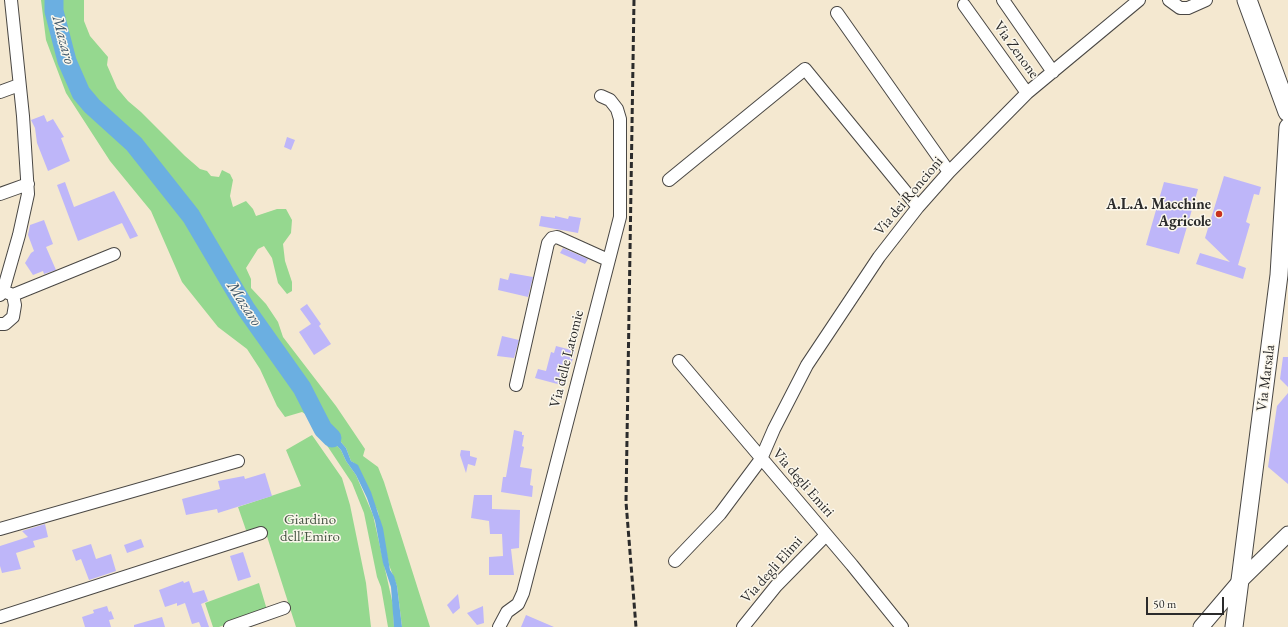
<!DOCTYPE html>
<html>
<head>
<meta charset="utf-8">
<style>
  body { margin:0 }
  #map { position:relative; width:1288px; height:627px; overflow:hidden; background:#f4e8d0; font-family:"EB Garamond",serif }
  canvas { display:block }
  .scale { position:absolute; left:1146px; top:597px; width:78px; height:18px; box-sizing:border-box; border:2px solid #2b2b2b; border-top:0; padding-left:5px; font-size:12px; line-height:14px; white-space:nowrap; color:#2b2b2b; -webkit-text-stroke:3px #fbf7ec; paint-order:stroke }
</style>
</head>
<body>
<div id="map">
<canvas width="1288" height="627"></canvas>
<div class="scale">50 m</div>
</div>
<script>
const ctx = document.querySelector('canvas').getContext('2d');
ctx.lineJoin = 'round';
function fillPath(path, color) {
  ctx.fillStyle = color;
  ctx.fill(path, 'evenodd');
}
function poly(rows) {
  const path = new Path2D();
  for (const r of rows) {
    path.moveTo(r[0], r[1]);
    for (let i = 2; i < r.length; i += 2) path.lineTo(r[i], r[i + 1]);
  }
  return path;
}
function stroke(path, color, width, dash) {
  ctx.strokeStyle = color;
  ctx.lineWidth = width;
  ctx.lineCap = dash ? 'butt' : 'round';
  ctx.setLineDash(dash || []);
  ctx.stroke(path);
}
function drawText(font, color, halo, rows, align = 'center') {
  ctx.font = font + ' "EB Garamond",serif';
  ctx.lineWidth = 3;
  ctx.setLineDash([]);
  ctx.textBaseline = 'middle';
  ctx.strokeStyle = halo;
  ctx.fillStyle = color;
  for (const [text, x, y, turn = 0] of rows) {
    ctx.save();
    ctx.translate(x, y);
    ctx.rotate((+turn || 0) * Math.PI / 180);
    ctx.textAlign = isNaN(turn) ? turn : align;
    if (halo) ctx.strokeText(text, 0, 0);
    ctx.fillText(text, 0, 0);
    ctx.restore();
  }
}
fillPath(poly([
  [41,0,84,0,84,21,90,36,108,57,107,65,117,88,128,101,141,112,185,156,200,169,207,171,211,176,219,177,222,170,230,174,233,180,230,196,233,207,246,201,253,209,256,216,277,209,286,209,292,220,291,233,283,244,285,261,292,282,292,291,287,294,278,283,272,258,264,246,258,249,246,268,251,279,251,288,266,304,278,322,283,337,336,406,365,449,363,456,378,467,384,482,430,627,402,627,397,586,389,565,378,512,354,463,351,461,346,448,335,435,327,430,325,423,319,418,320,425,327,435,341,450,346,461,356,475,373,515,393,605,394,627,388,627,381,587,377,577,364,513,352,483,314,426,312,418,302,412,285,417,277,406,260,369,247,349,218,327,182,282,151,211,110,161,66,93,46,40],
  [312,435,342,478,350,505,366,583,371,627,296,627,264,527,247,533,238,507,301,486,286,450],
  [259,583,267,610,219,627,213,627,205,603]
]), '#95d88f');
fillPath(poly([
  [319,418,325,423,327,430,335,435,346,448,351,461,358,465,371,492,383,528,390,570,394,576,397,586,402,627,394,627,391,587,383,563,375,521,367,498,356,475,346,461,341,450,322,430]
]), '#6bafe1');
stroke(poly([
  [54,0,54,11,67,61,81,93,92,106,134,144,191,216,246,309,302,388,323,429,332,438]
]), '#6bafe1', 19);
fillPath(poly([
  [44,115,47,122,53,119,64,137,61,138,70,161,48,171,37,143,35,128,31,120],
  [287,137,295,140,291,150,284,147],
  [1224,176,1261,187,1259,195,1254,194,1246,222,1250,224,1238,265,1246,268,1243,279,1196,264,1200,253,1230,262,1205,238],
  [65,182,74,207,114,191,138,236,130,239,122,223,78,241,57,185],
  [1164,182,1198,189,1179,254,1146,245],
  [541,216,555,218,555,216,568,219,569,216,581,218,578,233,539,226],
  [44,220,53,244,46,247,56,270,44,274,43,271,33,275,25,263,31,253,34,251,28,235,30,225],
  [563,248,588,259,585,264,560,253],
  [510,273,533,277,528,297,498,290,500,278,508,280],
  [307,304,321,324,319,326,331,344,314,355,299,332,311,324,300,309],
  [502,336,519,340,514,358,497,356],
  [556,346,575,351,565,386,535,378,538,369,546,371,551,352,554,353],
  [1283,357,1288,357,1288,387,1280,379],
  [1288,393,1288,484,1268,467,1277,406],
  [514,430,522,432,522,435,524,435,522,446,524,447,520,467,532,469,530,485,533,486,532,497,501,492,503,477,506,477],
  [461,450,470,451,470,456,477,458,475,466,468,464,466,473,460,455],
  [265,473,272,496,218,513,217,509,186,515,182,499,220,489,218,481,244,476,245,479],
  [474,495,492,495,492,509,520,510,519,548,511,549,514,575,489,575,489,557,503,556,502,534,490,534,489,521,471,518],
  [45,524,48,537,33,541,35,547,16,553,21,569,2,573,0,566,0,546,28,537,22,531],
  [141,539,144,547,127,553,124,545],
  [91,544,96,559,111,554,116,571,89,580,81,559,76,561,72,550],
  [243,552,251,577,238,581,230,556],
  [183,581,184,583,189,581,193,593,204,590,208,601,201,604,209,627,201,627,199,622,192,624,185,603,177,606,177,603,165,607,159,590],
  [458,594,460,608,453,614,447,605],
  [107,606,109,612,111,611,114,619,109,620,111,627,85,627,82,617,94,613,93,610],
  [483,606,484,623,477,625,467,613],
  [526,615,554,627,521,627],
  [162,617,165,627,134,627,134,625]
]), '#beb6f9');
const minor = poly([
  [1003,0,1053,72],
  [1169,0,1180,8,1188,8,1206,0],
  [964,5,1027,93],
  [837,13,949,172],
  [0,92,19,85],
  [669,180,805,69,918,207],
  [0,194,28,184],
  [3,291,13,295,114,254],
  [0,295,3,291,19,235,28,194,23,116,11,0],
  [0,324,5,324,13,317,15,305,13,295],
  [679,361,852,565,902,627],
  [516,385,548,243,552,238,557,237,608,260],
  [0,529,238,461],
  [675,561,720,514,761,459,774,429,807,365,879,257,918,207,949,172,1027,93,1139,0],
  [0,617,261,533],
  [230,627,284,608],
  [499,627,507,612,518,604,523,593,620,217,620,119,617,109,610,100,601,96],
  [743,627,776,586,826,535]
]);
const tertiary = poly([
  [1201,627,1241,580,1288,534]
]);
const secondary = poly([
  [1234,627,1279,275,1288,127]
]);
const primary = poly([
  [1247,0,1288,112]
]);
stroke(minor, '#494744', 14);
stroke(tertiary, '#494744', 17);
stroke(secondary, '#494744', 19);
stroke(primary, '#494744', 21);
stroke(minor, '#fff', 12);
stroke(tertiary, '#fff', 15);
stroke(secondary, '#fff', 17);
stroke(primary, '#fff', 19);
stroke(poly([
  [634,0,626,502,636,627]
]), '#2b2b2b', 3, [6, 3]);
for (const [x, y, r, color] of [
  [1219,214,4,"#c8321e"]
]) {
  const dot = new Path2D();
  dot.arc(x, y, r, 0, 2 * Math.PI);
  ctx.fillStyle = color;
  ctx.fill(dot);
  stroke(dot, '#fbf7ec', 1.5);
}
drawText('15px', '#2b2b2b', '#fbf7ec', [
  ["Via Zenone",1016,50,54],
  ["Via dei Roncioni",909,196,-50],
  ["Via delle Latomie",567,359,-76],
  ["Via Marsala",1266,378,-83],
  ["Via degli Emiri",803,483,49],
  ["Via degli Elimi",772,570,-48]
]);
drawText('bold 15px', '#2b2b2b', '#fbf7ec', [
  ["A.L.A. Macchine",1211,205],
  ["Agricole",1211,222]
], 'right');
drawText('15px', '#465644', '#fbf7ec', [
  ["Giardino",310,520],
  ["dell'Emiro",310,537]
]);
drawText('italic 16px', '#41596b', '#fbf7ec', [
  ["Mazaro",63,40,75],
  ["Mazaro",244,304,57]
]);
</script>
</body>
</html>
